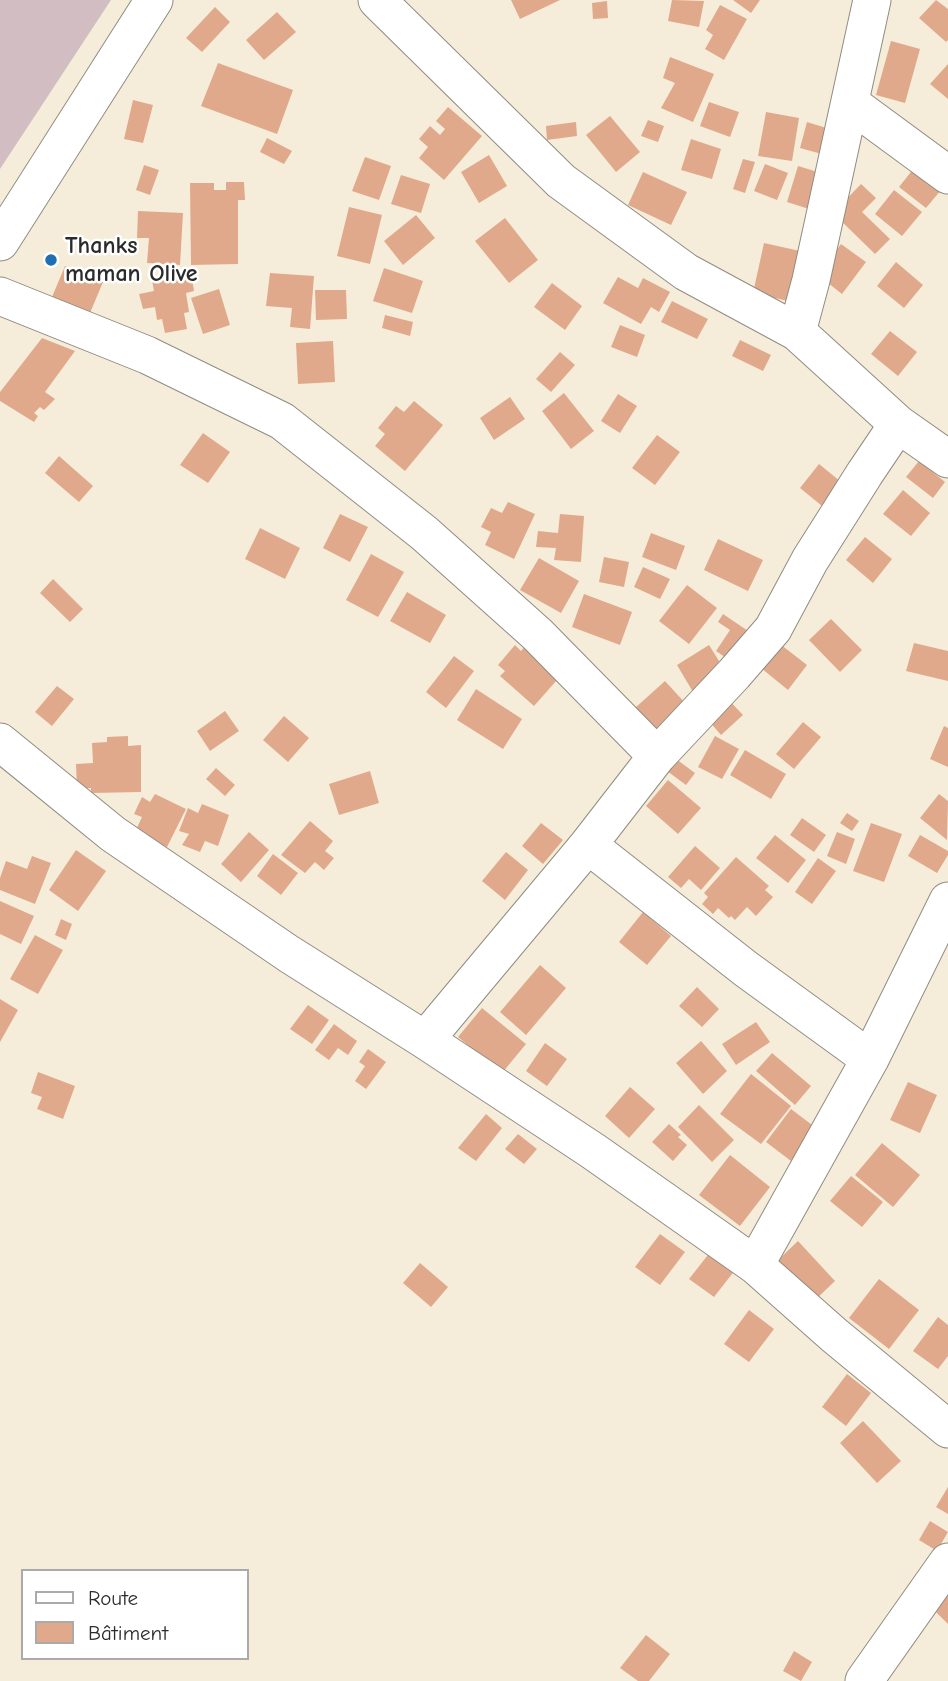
<!DOCTYPE html>
<html>
<head>
<meta charset="utf-8">
<style>
  body { margin:0 }
  #map { position:relative; width:948px; height:1681px; overflow:hidden; background:#f5edd9; font-family:"Comic Neue",sans-serif }
  canvas { display:block }
  .legend { position:absolute; left:21px; top:1569px; width:228px; height:91px; box-sizing:border-box; background:#fff; border:2px solid #aaa; margin:0; padding:9px 12px; list-style:none; font-size:21px; color:#2b2b2b }
  .legend li { display:flex; align-items:center; gap:14px; height:35px }
  .legend b { width:35px; border:2px solid #aaa }
</style>
</head>
<body>
<div id="map">
<canvas width="948" height="1681"></canvas>
<ul class="legend">
<li><b style="height:9px;background:#fff"></b>Route</li>
<li><b style="height:19px;background:#e1a98b"></b>Bâtiment</li>
</ul>
</div>
<script>
const ctx = document.querySelector('canvas').getContext('2d');
ctx.lineJoin = 'round';
function fillPath(path, color) {
  ctx.fillStyle = color;
  ctx.fill(path, 'evenodd');
}
function poly(rows) {
  const path = new Path2D();
  for (const r of rows) {
    path.moveTo(r[0], r[1]);
    for (let i = 2; i < r.length; i += 2) path.lineTo(r[i], r[i + 1]);
  }
  return path;
}
function stroke(path, color, width, dash) {
  ctx.strokeStyle = color;
  ctx.lineWidth = width;
  ctx.lineCap = dash ? 'butt' : 'round';
  ctx.setLineDash(dash || []);
  ctx.stroke(path);
}
function drawText(font, color, halo, rows, align = 'center') {
  ctx.font = font + ' "Comic Neue",sans-serif';
  ctx.lineWidth = 5;
  ctx.setLineDash([]);
  ctx.textBaseline = 'middle';
  ctx.strokeStyle = halo;
  ctx.fillStyle = color;
  for (const [text, x, y, turn = 0] of rows) {
    ctx.save();
    ctx.translate(x, y);
    ctx.rotate((+turn || 0) * Math.PI / 180);
    ctx.textAlign = isNaN(turn) ? turn : align;
    if (halo) ctx.strokeText(text, 0, 0);
    ctx.fillText(text, 0, 0);
    ctx.restore();
  }
}
fillPath(poly([
  [0,0,111,0,0,169]
]), '#d2bec2');
fillPath(poly([
  [511,0,560,0,520,19],
  [672,0,704,1,699,27,668,21],
  [733,0,760,0,751,13],
  [936,0,948,9,948,40,946,42,919,18],
  [607,1,608,18,593,19,592,3],
  [720,5,747,19,724,60,705,49,713,35,706,30],
  [215,7,230,22,202,52,186,38],
  [277,12,296,32,264,60,246,40],
  [891,41,920,49,905,103,876,95],
  [670,57,714,74,693,122,661,108,675,83,663,78],
  [218,63,293,90,277,134,201,106],
  [948,64,948,99,930,84],
  [133,100,153,105,143,143,124,139],
  [709,102,739,112,730,137,700,126],
  [448,107,482,136,444,180,419,158,428,147,419,139,430,126,440,135,445,129,436,121],
  [766,112,799,118,792,161,758,156],
  [610,116,640,152,616,172,586,135],
  [648,120,664,126,658,142,641,136],
  [576,122,577,136,547,140,546,126],
  [807,122,836,131,829,156,800,148],
  [267,138,292,151,284,164,260,152],
  [691,139,721,149,712,179,681,170],
  [489,155,507,186,479,203,461,172],
  [365,157,391,166,379,200,352,191],
  [743,159,755,162,745,193,733,189],
  [918,163,946,184,926,208,899,187],
  [765,164,788,173,777,200,754,191],
  [144,165,159,170,150,195,136,190],
  [798,166,821,173,809,209,787,202],
  [643,172,687,192,671,225,628,205],
  [401,175,430,184,421,213,391,204],
  [226,182,244,182,245,200,238,200,238,264,191,265,190,183,214,183,214,190,226,190],
  [861,184,876,198,862,212,890,239,875,254,833,213],
  [894,190,922,212,902,236,875,214],
  [349,207,382,215,370,264,337,256],
  [138,211,183,213,180,265,147,263,149,238,137,238],
  [416,215,435,238,403,265,384,241],
  [505,218,538,260,509,283,475,241],
  [764,243,800,251,788,301,753,293],
  [841,244,866,262,842,294,818,275],
  [896,262,923,285,904,308,877,286],
  [65,266,103,282,90,313,52,297],
  [384,268,423,281,412,313,373,301],
  [191,272,194,291,186,293,189,312,184,313,187,329,165,333,162,319,157,320,155,307,143,309,139,294,154,291,152,280],
  [270,273,314,276,310,329,290,327,292,308,266,306],
  [618,277,638,288,643,278,670,292,659,312,651,307,641,324,603,303],
  [552,283,582,306,565,330,534,307],
  [219,289,230,325,203,334,191,298],
  [315,290,346,290,347,319,316,320],
  [672,301,708,319,697,339,661,322],
  [385,315,413,322,410,336,382,328],
  [620,325,645,335,637,357,611,347],
  [890,331,917,352,898,376,871,354],
  [42,338,75,351,45,392,55,399,44,410,40,407,34,413,38,416,34,422,0,401,0,392],
  [740,340,771,355,763,371,732,356],
  [333,341,335,382,298,384,296,343],
  [560,352,575,365,551,392,536,379],
  [564,393,594,431,571,449,542,411],
  [618,394,637,406,620,433,601,421],
  [510,397,525,419,494,440,480,418],
  [414,401,443,425,405,471,375,446,385,434,378,428,396,406,404,412],
  [203,433,230,452,208,483,180,465],
  [657,435,680,452,655,485,632,468],
  [59,456,93,486,79,502,45,473],
  [919,461,945,482,933,498,906,477],
  [819,464,846,486,827,510,800,488],
  [903,490,930,513,911,536,883,514],
  [508,502,535,514,514,559,485,545,491,532,481,527,491,508,502,513],
  [340,514,368,527,350,562,323,548],
  [560,514,584,516,581,562,554,560,556,548,536,547,538,531,558,533],
  [260,528,300,548,285,579,245,559],
  [651,533,685,546,676,570,642,557],
  [865,537,892,559,873,583,846,560],
  [718,539,763,560,748,591,704,570],
  [371,554,404,572,378,617,346,600],
  [604,557,629,562,624,587,599,582],
  [539,558,579,581,561,613,520,590],
  [643,567,670,579,660,599,634,587],
  [53,579,83,609,70,622,40,593],
  [687,585,717,608,689,644,659,621],
  [407,592,446,615,430,643,390,621],
  [584,594,632,612,620,645,572,627],
  [723,614,757,637,738,666,716,651,730,630,718,622],
  [831,619,862,650,840,672,809,640],
  [528,643,548,661,543,667,557,680,534,706,500,676,505,671,498,665,515,645,521,651],
  [914,643,948,651,948,681,906,671],
  [780,644,807,665,788,690,761,668],
  [709,645,726,672,693,692,677,665],
  [454,656,474,671,446,708,426,692],
  [665,681,687,705,657,732,635,708],
  [57,686,74,699,52,726,35,712],
  [476,689,522,719,503,749,457,720],
  [724,695,743,715,721,735,703,714],
  [225,711,239,731,210,751,197,731],
  [284,716,309,738,288,762,263,740],
  [803,722,821,737,794,769,776,754],
  [944,726,948,728,948,767,930,759],
  [128,736,128,746,141,745,141,792,91,793,91,788,77,788,76,764,93,763,92,743,107,742,107,737],
  [715,736,739,749,722,779,698,767],
  [745,750,786,774,771,799,730,775],
  [676,759,695,773,686,785,667,771],
  [216,768,235,785,225,796,206,779],
  [370,771,379,803,339,815,329,784],
  [668,780,701,808,678,834,646,806],
  [155,794,186,809,167,847,135,832,142,817,134,814,142,797,150,802],
  [939,794,948,801,947,840,920,818],
  [202,804,229,815,218,846,205,841,200,852,182,845,189,834,179,831,188,808,198,813],
  [847,813,859,821,852,831,840,823],
  [802,818,826,835,814,852,790,835],
  [310,821,333,841,325,851,334,858,324,870,315,862,305,873,281,855],
  [541,823,563,840,543,864,522,846],
  [871,823,902,834,884,882,853,871],
  [249,832,269,850,241,882,221,864],
  [837,832,855,839,846,864,827,856],
  [775,835,806,860,788,883,756,858],
  [920,835,948,851,948,855,937,873,908,856],
  [695,846,720,868,701,890,689,879,681,888,668,877],
  [76,850,106,871,78,911,49,890],
  [506,852,528,870,505,900,482,881],
  [273,854,298,873,281,895,257,876],
  [32,856,51,863,35,904,0,890,0,878,6,861,27,869],
  [736,857,769,886,765,890,773,897,756,916,747,907,735,920,731,916,729,918,718,908,713,914,702,904,708,897,704,893],
  [818,858,836,871,812,904,795,892],
  [0,901,34,916,21,944,0,934],
  [643,912,671,936,647,965,619,942],
  [61,919,72,924,66,940,55,935],
  [35,935,63,950,38,994,10,979],
  [540,965,566,988,526,1035,500,1012],
  [697,987,719,1009,702,1027,679,1006],
  [0,999,18,1010,0,1042],
  [308,1005,329,1020,312,1044,290,1029],
  [482,1008,526,1044,502,1073,458,1037],
  [756,1022,770,1042,736,1065,722,1044],
  [334,1024,357,1041,348,1055,338,1048,329,1060,315,1050],
  [701,1041,727,1071,703,1094,676,1063],
  [545,1043,567,1059,547,1086,526,1071],
  [368,1049,386,1062,366,1089,355,1081,365,1066,359,1062],
  [772,1053,811,1086,795,1105,756,1071],
  [38,1072,75,1086,63,1119,37,1109,42,1097,31,1093],
  [751,1074,791,1106,761,1144,720,1114],
  [908,1082,937,1095,920,1133,890,1120],
  [630,1087,655,1109,629,1138,605,1116],
  [699,1105,734,1140,712,1162,678,1127],
  [791,1109,816,1128,791,1161,766,1142],
  [486,1114,502,1128,476,1161,458,1148],
  [669,1124,681,1135,678,1137,687,1145,673,1161,652,1142],
  [518,1134,537,1149,524,1164,505,1149],
  [882,1143,920,1175,893,1207,855,1175],
  [730,1155,770,1187,740,1226,699,1195],
  [851,1176,883,1202,862,1227,830,1201],
  [660,1234,685,1252,660,1285,635,1267],
  [798,1241,835,1281,812,1303,775,1263],
  [715,1246,739,1265,714,1297,689,1279],
  [420,1263,448,1287,431,1307,403,1283],
  [879,1279,919,1310,889,1349,849,1318],
  [749,1310,774,1329,749,1362,724,1344],
  [938,1317,948,1325,948,1356,938,1369,913,1351],
  [847,1374,871,1393,846,1426,822,1407],
  [863,1421,901,1461,877,1483,840,1443],
  [948,1487,948,1514,936,1507],
  [930,1521,948,1532,937,1551,919,1540],
  [948,1583,948,1624,927,1603],
  [646,1635,670,1654,649,1681,638,1681,620,1668],
  [794,1651,812,1662,801,1681,783,1671]
]), '#e1a98b');
const street = poly([
  [377,0,561,181,686,272,797,332,898,424,948,459],
  [850,103,948,175],
  [0,242,154,0],
  [0,296,147,355,282,421,424,533,537,634,657,756],
  [797,332,811,280,872,0],
  [0,742,113,834,289,954,425,1040,593,1151,755,1265,834,1335,948,1429],
  [588,845,746,969,870,1059],
  [425,1040,588,845,657,756,734,674,773,629,810,560,865,473,898,424],
  [755,1265,870,1059,948,901],
  [864,1681,948,1562]
]);
stroke(street, '#908c82', 39);
stroke(street, '#fff', 37);
for (const [x, y, r, color] of [
  [51,260,7,"#1f6fb2"]
]) {
  const dot = new Path2D();
  dot.arc(x, y, r, 0, 2 * Math.PI);
  ctx.fillStyle = color;
  ctx.fill(dot);
  stroke(dot, '#fff', 2.5);
}
drawText('bold 24px', '#2b2b2b', '#fff', [
  ["Thanks",65,246],
  ["maman Olive",65,274]
], 'left');
</script>
</body>
</html>
